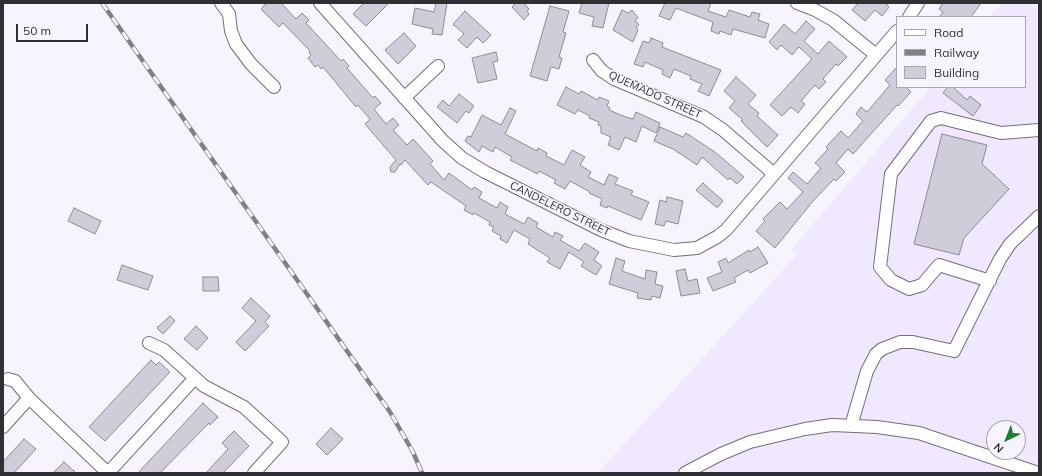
<!DOCTYPE html>
<html>
<head>
<meta charset="utf-8">
<style>
  body { margin:0 }
  #map { position:relative; width:1042px; height:476px; overflow:hidden; background:#f7f4fd; font-family:Mulish,sans-serif }
  canvas { display:block }
  .frame { position:absolute; inset:0; border:4px solid #302f34; pointer-events:none }
  .legend { position:absolute; left:896px; top:16px; width:130px; height:72px; box-sizing:border-box; background:#f7f4fd; border:1px solid #a7a5ad; margin:0; padding:5px 7px; list-style:none; font-size:12px; color:#302f34 }
  .legend li { display:flex; align-items:center; gap:8px; height:20px }
  .legend b { width:20px; border:1px solid #a7a5ad }
  .north { position:absolute; left:986px; top:420px; width:40px; height:40px; box-sizing:border-box; background:#f7f4fd; border:1px solid #a7a5ad; border-radius:50%; rotate:223deg; font-size:11px; font-weight:700; line-height:16px; text-align:center; color:#302f34 }
  .north::after { content:''; display:block; margin:auto; width:14px; height:18px; background:#1e7d2f; clip-path:polygon(50% 0,100% 100%,50% 72%,0 100%) }
  .scale { position:absolute; left:16px; top:24px; width:72px; height:18px; box-sizing:border-box; border:2px solid #302f34; border-top:0; padding-left:5px; font-size:12px; line-height:14px; white-space:nowrap; color:#302f34; -webkit-text-stroke:3px #f7f4fd; paint-order:stroke }
</style>
</head>
<body>
<div id="map">
<canvas width="1042" height="476"></canvas>
<div class="frame"></div>
<ul class="legend">
<li><b style="height:5px;background:#fff"></b>Road</li>
<li><b style="height:5px;background:#828087"></b>Railway</li>
<li><b style="height:11px;background:#d1ccda"></b>Building</li>
</ul>
<div class="north">N</div>
<div class="scale">50 m</div>
</div>
<script>
const ctx = document.querySelector('canvas').getContext('2d');
ctx.lineJoin = 'round';
function fillPath(path, color) {
  ctx.fillStyle = color;
  ctx.fill(path, 'evenodd');
}
function poly(rows) {
  const path = new Path2D();
  for (const r of rows) {
    path.moveTo(r[0], r[1]);
    for (let i = 2; i < r.length; i += 2) path.lineTo(r[i], r[i + 1]);
  }
  return path;
}
function stroke(path, color, width, dash) {
  ctx.strokeStyle = color;
  ctx.lineWidth = width;
  ctx.lineCap = dash ? 'butt' : 'round';
  ctx.setLineDash(dash || []);
  ctx.stroke(path);
}
function drawText(font, color, halo, rows, align = 'center') {
  ctx.font = font + ' Mulish,sans-serif';
  ctx.lineWidth = 3;
  ctx.setLineDash([]);
  ctx.textBaseline = 'middle';
  ctx.strokeStyle = halo;
  ctx.fillStyle = color;
  for (const [text, x, y, turn = 0] of rows) {
    ctx.save();
    ctx.translate(x, y);
    ctx.rotate((+turn || 0) * Math.PI / 180);
    ctx.textAlign = isNaN(turn) ? turn : align;
    if (halo) ctx.strokeText(text, 0, 0);
    ctx.fillText(text, 0, 0);
    ctx.restore();
  }
}
fillPath(poly([
  [1003,3,1029,3,1039,9,1039,473,598,473,797,255,791,250,931,87,1025,87,1025,17,990,17],
  [994,428,1018,428,1018,452,994,452]
]), '#f0e8fe');
const building = poly([
  [267,3,281,3,296,19,302,13,309,20,306,23,341,61,343,59,349,66,347,68,373,98,375,96,381,103,374,109,386,124,393,118,399,125,393,130,407,145,413,139,433,161,430,164,444,180,449,173,472,190,474,187,482,192,479,198,497,208,500,202,508,207,505,214,524,224,528,217,538,223,536,227,553,237,555,232,563,236,560,240,579,251,585,243,599,252,594,260,602,266,596,275,581,266,584,262,569,252,560,269,547,262,550,258,528,244,530,239,514,230,507,243,500,239,501,236,492,231,494,227,489,225,490,222,474,213,473,215,464,210,466,206,431,182,428,185,405,160,401,165,400,164,395,172,391,172,390,167,396,160,365,124,370,119,358,105,356,107,323,67,321,69,318,65,315,67,308,58,311,55,309,52,310,51,283,23,279,27,261,9,267,3],
  [364,3,389,3,366,26,353,14,364,3],
  [436,3,447,3,442,35,432,34,433,29,412,24,415,8,434,12,436,3],
  [516,3,524,3,529,9,527,11,529,14,524,20,512,7,516,3],
  [582,3,609,3,603,28,592,26,594,17,579,13,582,3],
  [665,3,711,3,708,11,726,17,729,10,750,17,752,12,760,14,758,20,769,24,765,38,733,29,731,35,720,31,719,34,711,31,713,22,676,8,670,20,659,16,665,3],
  [858,3,885,3,889,7,882,16,875,10,865,21,852,10,858,3],
  [943,3,981,3,971,17,939,17,943,12,939,9,943,3],
  [550,6,569,11,563,32,566,33,559,57,562,58,559,69,551,67,547,81,530,76,550,6],
  [622,10,628,13,632,10,638,18,635,20,639,25,636,27,638,30,633,42,613,30,622,10],
  [465,11,491,35,483,43,477,37,467,48,458,40,464,34,453,24,465,11],
  [806,21,815,29,804,41,818,54,829,41,847,57,838,66,836,64,823,79,826,82,819,89,815,85,801,101,805,104,798,113,791,107,782,116,770,105,812,59,799,47,792,55,781,45,777,50,769,42,784,24,795,34,806,21],
  [404,33,416,46,398,64,385,50,404,33],
  [651,38,663,43,662,47,721,70,709,96,698,91,702,84,690,79,691,76,674,69,670,78,662,74,663,70,645,62,643,67,634,64,643,41,649,43,651,38],
  [496,52,498,61,493,62,497,79,478,83,472,58,496,52],
  [897,67,897,87,906,87,911,92,898,106,897,105,853,154,848,149,836,163,845,172,836,181,834,179,813,201,775,248,756,231,765,221,763,219,780,202,787,209,803,192,788,178,793,172,807,184,821,168,815,163,828,149,826,147,841,131,848,138,863,121,856,114,861,107,867,112,890,85,885,80,897,67],
  [736,77,756,95,748,104,759,113,757,116,778,135,767,147,741,121,743,120,729,108,735,101,724,91,736,77],
  [566,87,579,94,581,91,598,100,599,97,609,101,607,106,610,108,609,110,623,116,633,119,636,112,660,123,656,133,642,126,636,142,625,137,619,150,608,145,611,137,601,133,601,126,598,125,599,122,589,118,590,116,578,110,575,114,557,105,566,87],
  [948,87,953,87,967,100,970,96,981,105,973,116,943,93,948,87],
  [459,94,474,106,469,113,466,111,457,123,437,107,443,100,449,106,459,94],
  [510,108,516,111,505,134,537,151,538,148,547,153,546,156,564,165,572,150,585,157,580,165,591,172,588,177,604,185,609,174,618,178,615,184,633,191,631,195,649,202,641,220,608,206,607,208,600,205,602,199,589,193,590,192,570,181,565,189,554,183,556,180,539,171,537,174,530,170,510,160,512,157,495,147,493,152,482,146,479,152,465,141,468,136,471,137,482,115,501,125,510,108],
  [660,127,683,137,686,133,715,152,744,177,737,184,730,178,728,180,702,157,697,165,673,149,654,141,660,127],
  [942,134,987,145,982,164,1009,189,964,238,959,255,914,244,942,134],
  [703,183,723,201,718,207,716,207,696,190,703,183],
  [667,197,683,201,678,224,666,221,664,226,655,224,660,200,666,202,667,197],
  [74,208,101,221,95,234,68,221,74,208],
  [758,247,768,263,750,273,748,270,734,278,736,282,713,291,707,278,722,272,718,262,726,258,728,263,749,250,750,252,758,247],
  [616,258,625,261,622,271,645,279,646,270,657,272,655,284,663,286,660,298,652,296,651,300,637,298,638,293,609,284,616,258],
  [122,265,153,276,148,290,117,280,122,265],
  [685,269,688,281,697,279,700,293,681,296,676,271,685,269],
  [203,277,218,277,219,291,203,291,203,277],
  [251,298,270,316,265,322,269,326,245,351,236,342,256,321,242,308,251,298],
  [170,316,175,321,163,334,157,328,170,316],
  [196,326,208,338,197,350,184,339,196,326],
  [151,360,156,365,159,362,170,372,105,441,89,427,151,360],
  [203,403,218,417,210,425,209,423,160,473,138,473,203,403],
  [331,428,343,439,327,455,316,444,331,428],
  [234,431,249,446,223,473,206,473,228,449,222,443,234,431],
  [24,439,36,449,14,473,3,473,3,462,24,439],
  [64,462,76,473,53,473,64,462]
]);
fillPath(building, '#d1ccda');
stroke(building, '#8e8a97', 1);
const minor = poly([
  [221,3,229,14,231,31,236,44,251,64,274,87],
  [320,3,443,141,462,158,485,172,601,230,629,241,674,250,697,248,717,237,726,230,897,31],
  [797,3,815,10,833,20,876,55],
  [909,17,918,3],
  [593,60,602,71,614,79,704,117,723,130,774,174],
  [404,98,438,66],
  [990,281,939,265,922,285,909,289,891,280,880,267,891,174,931,121,941,118,1001,133,1039,130],
  [149,343,164,350,204,386,244,407,282,442,254,473],
  [8,379,15,381,29,398,108,473],
  [851,426,867,371,876,354,882,349,900,342,913,342,954,351,1000,259,1010,244,1039,216],
  [3,427,29,398],
  [108,473,194,379],
  [685,473,721,454,750,442,805,429,832,425,877,427,919,433,1038,473]
]);
stroke(minor, '#726e7a', 14);
stroke(minor, '#fff', 12);
const rail = poly([
  [102,3,390,412,413,452,422,473]
]);
stroke(rail, '#828087', 4.5);
stroke(rail, '#f7f4fd', 3, [9]);
drawText('11px', '#302f34', '#f7f4fd', [
  ["QUEMADO STREET",655,95,24],
  ["CANDELERO STREET",560,209,26]
]);
</script>
</body>
</html>
